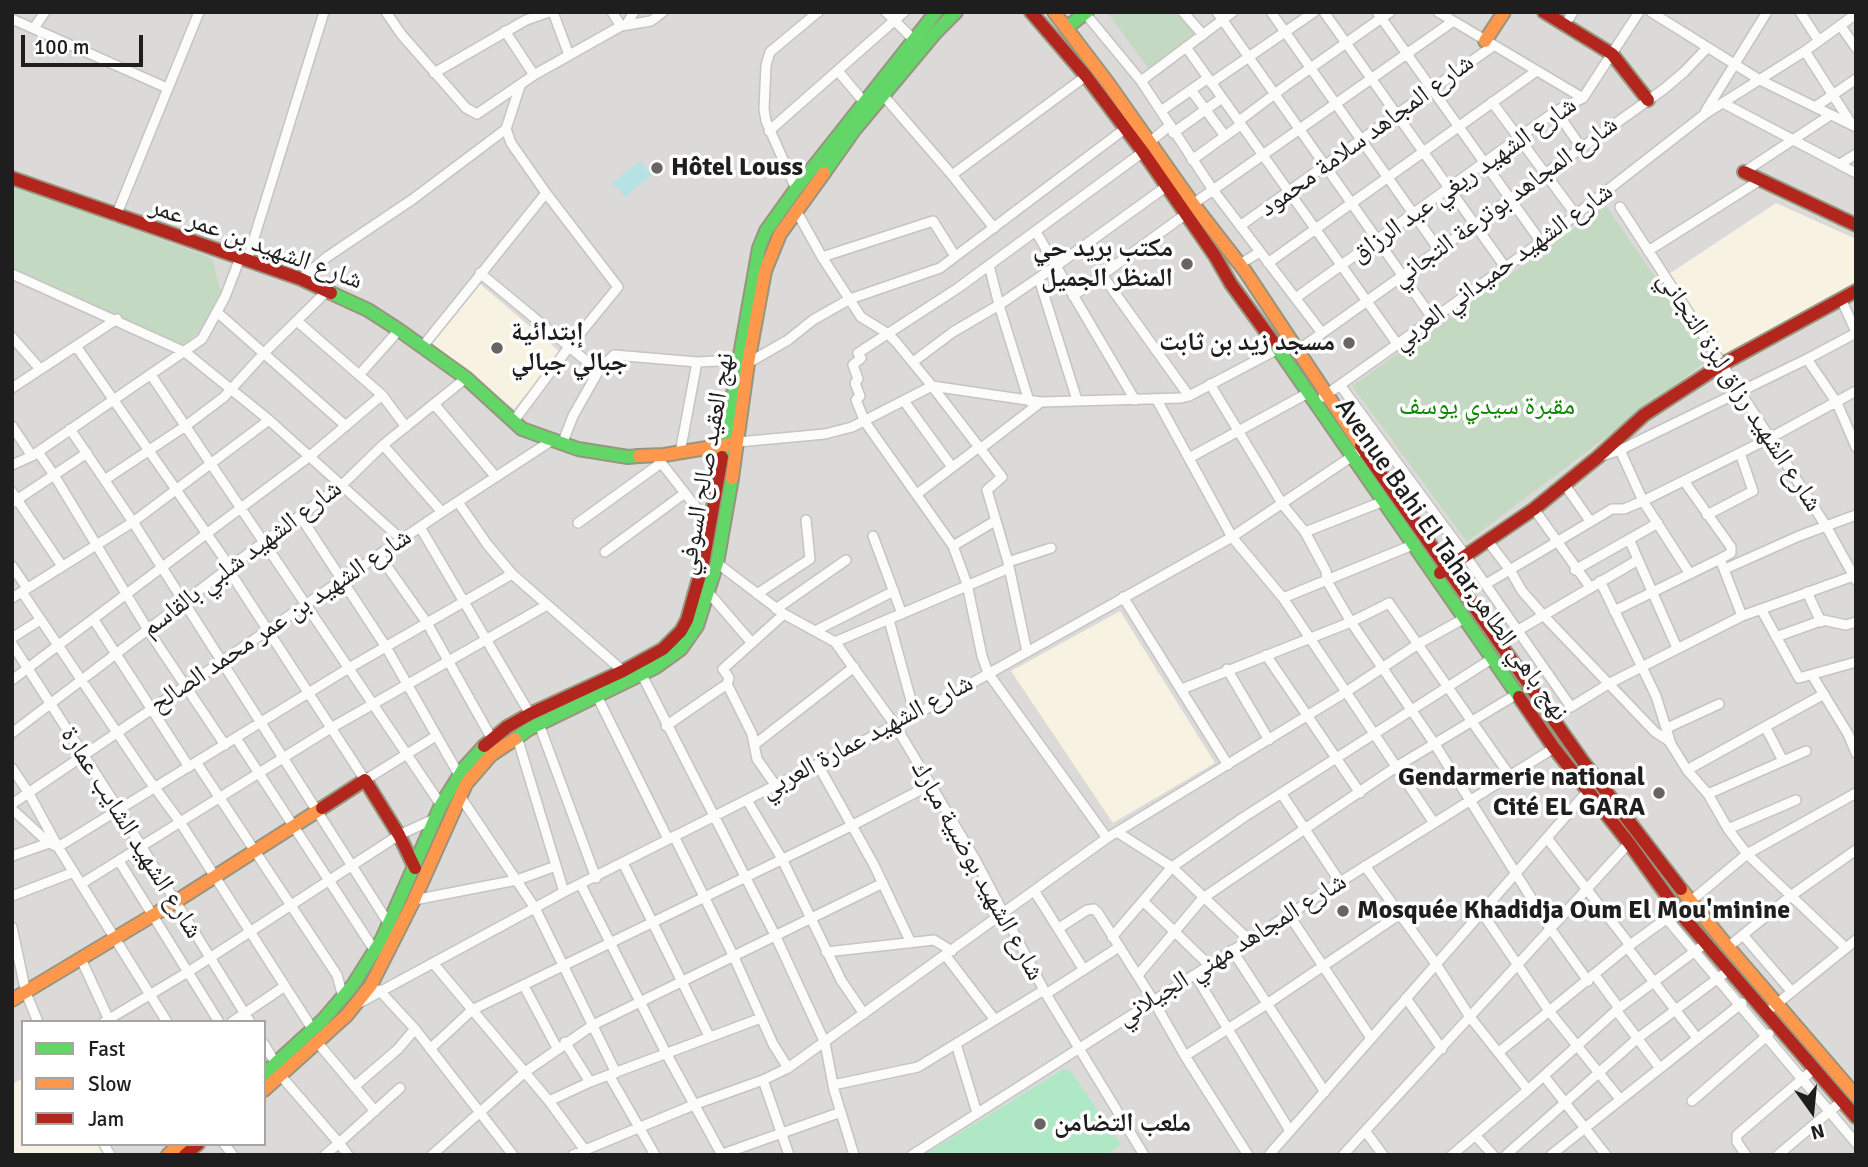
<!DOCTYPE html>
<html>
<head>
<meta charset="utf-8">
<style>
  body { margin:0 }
  #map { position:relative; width:1868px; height:1167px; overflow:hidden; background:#edeae7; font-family:Signika,sans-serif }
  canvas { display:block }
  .frame { position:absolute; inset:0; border:14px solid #1e1e1e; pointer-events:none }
  .legend { position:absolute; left:21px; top:1020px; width:245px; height:126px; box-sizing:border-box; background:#fff; border:2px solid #a5a5a5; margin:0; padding:9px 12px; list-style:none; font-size:21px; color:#1e1e1e }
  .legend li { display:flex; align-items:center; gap:14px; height:35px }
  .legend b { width:35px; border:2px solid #a5a5a5 }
  .north { position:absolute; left:1777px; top:1076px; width:70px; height:70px; -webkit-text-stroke:5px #fff; paint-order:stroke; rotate:165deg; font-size:19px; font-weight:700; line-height:28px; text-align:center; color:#1e1e1e }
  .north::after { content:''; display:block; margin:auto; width:24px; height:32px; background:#1e1e1e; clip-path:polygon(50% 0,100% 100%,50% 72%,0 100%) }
  .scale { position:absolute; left:21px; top:35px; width:122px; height:32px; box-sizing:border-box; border:4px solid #1e1e1e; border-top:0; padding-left:9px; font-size:21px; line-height:24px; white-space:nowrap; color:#1e1e1e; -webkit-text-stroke:5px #fff; paint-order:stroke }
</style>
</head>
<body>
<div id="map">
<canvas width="1868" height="1167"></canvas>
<div class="frame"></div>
<ul class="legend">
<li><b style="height:9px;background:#63d668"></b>Fast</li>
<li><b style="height:9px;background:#ff974d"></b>Slow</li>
<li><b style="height:9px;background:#b3261e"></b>Jam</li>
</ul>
<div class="north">N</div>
<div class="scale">100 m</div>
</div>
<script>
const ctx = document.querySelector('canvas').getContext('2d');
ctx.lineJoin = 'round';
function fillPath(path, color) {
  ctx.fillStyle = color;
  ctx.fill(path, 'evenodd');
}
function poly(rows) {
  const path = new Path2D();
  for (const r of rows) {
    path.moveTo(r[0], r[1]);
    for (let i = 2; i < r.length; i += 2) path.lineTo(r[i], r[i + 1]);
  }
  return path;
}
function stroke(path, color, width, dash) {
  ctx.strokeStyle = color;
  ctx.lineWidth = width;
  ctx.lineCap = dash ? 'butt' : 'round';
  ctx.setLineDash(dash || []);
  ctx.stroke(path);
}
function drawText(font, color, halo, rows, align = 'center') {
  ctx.font = font + ' Signika,"Noto Naskh Arabic",sans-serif';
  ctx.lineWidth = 7;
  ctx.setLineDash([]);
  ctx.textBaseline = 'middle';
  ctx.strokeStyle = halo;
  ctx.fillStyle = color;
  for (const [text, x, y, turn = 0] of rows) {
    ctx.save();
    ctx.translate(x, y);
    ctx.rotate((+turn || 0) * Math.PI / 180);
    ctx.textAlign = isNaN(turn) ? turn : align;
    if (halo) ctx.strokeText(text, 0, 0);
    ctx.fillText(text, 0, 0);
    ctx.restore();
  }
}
fillPath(poly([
  [12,12,1856,12,1856,1155,12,1155],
  [23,1022,264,1022,264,1144,23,1144]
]), '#dcdad8');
fillPath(poly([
  [1776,203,1856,239,1856,284,1722,358,1666,276],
  [479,283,561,353,514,409,432,343],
  [1120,611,1215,763,1113,823,1011,671],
  [23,1078,23,1144,98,1144,104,1155,12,1155,12,1084]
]), '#f7f2e2');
fillPath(poly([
  [1107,12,1179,12,1199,33,1150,70],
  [12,185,212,258,221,293,199,332,182,346,83,301,12,272],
  [1606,206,1711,358,1467,542,1352,386]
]), '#c4d9c1');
fillPath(poly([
  [1064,1069,1071,1071,1121,1145,1106,1155,924,1155]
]), '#aee8c5');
fillPath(poly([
  [640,161,652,175,625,197,613,183]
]), '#b7e2e4');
const street = poly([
  [386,12,401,34,466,108,477,114,534,75,621,26,651,21,663,12],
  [553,12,569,55],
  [612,12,621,26],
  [886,12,915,41],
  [1084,12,1141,81,1213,190,1322,333],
  [1183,12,1203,35],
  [1217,12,1433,319],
  [1271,12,1439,250],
  [1324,12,1505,267],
  [1377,12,1541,242],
  [1438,12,1583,98],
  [1651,12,1760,80,1856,127],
  [1800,12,1819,41],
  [12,19,167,88],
  [626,25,634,12],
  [1565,25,1573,12],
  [1840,25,1856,48],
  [34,28,45,12],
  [505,31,534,75],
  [1186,47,1398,345],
  [1805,51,1852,125],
  [838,71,864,102],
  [434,73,526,20,549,12],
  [1141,81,1233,12],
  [1211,83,1314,12],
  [1191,90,1225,136],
  [883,95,952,175,1086,76],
  [1492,102,1576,215],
  [1723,103,1856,173],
  [1815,107,1856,79],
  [1161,111,1208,78],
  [1556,111,1581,147],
  [1705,112,1767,12],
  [506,129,511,143,546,193,618,287,569,347,513,422],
  [769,131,904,12],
  [1173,133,1222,98],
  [1150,142,1169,126],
  [1192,160,1239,126,1239,121,1288,84,1390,12],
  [1840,164,1856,154],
  [1744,172,1829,116],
  [952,175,994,228],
  [796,189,766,121,764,109,766,65,770,52,818,12],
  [1193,204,1452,22],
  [1620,207,1770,438,1826,526,1856,580],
  [797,212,822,257,861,317,887,333,896,342,932,386,1002,477,987,490,1008,562,1027,652],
  [116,216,199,12],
  [1240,226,1493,46],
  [1648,251,1762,179],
  [822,257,933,221,955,256],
  [247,261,324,12],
  [1268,263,1535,72],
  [1240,264,1260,252],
  [480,273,596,369,599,370,614,355,697,362],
  [12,274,185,352,269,420,401,539],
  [1102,275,1189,396],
  [301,279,327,257,413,199,506,129,520,86],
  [1039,279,1077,400],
  [1073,296,1186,214],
  [1297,297,1556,111,1583,98,1639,12],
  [1841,299,1856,332],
  [217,312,346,426],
  [297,321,382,395,406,427],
  [12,337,40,369],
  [76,346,230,567],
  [423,346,546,193],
  [1297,351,1664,89,1684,72,1707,48],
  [1807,359,1837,403,1856,447],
  [913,362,953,332,999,305,989,265],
  [748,363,788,340,813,320,850,299,940,268,1126,128],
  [360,374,399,330],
  [151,375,441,805],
  [1210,384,1283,505,1305,532,1326,571,1327,581,1351,622,1434,743,1550,928,1588,981],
  [1340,385,1465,555,1571,707,1610,683,1742,616,1856,575],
  [12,388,117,319],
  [1323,397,1541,242,1705,114,1805,51,1856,14],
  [1135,400,1056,266,1167,186],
  [1157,400,1232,537,1283,598,1434,823],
  [904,401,952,467],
  [1029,401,999,305,1056,266,1036,232],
  [435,405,496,477],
  [12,426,32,456],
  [70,429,133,522,389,924],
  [738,442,825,434,852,427,932,386,1041,402,1181,398,1189,396,1278,349],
  [562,444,573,416,599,370],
  [383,445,442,512],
  [980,449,1041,402],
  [1620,450,1643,501,1690,574],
  [38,452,54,475,148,630,225,745],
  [680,453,697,362,739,360],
  [1602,456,1620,450,1807,359,1856,333],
  [1189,458,1308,393],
  [659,460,710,525],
  [12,465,32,456,202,339,225,297,240,258],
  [106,479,187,425,224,397,264,353,327,291],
  [1684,481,1731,547,1731,553,1720,559],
  [1565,485,1590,521],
  [12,492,62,566],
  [917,494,979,447],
  [458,502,487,544,512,574,623,671],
  [12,503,87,453],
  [1534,509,1590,587],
  [1707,515,1753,491,1740,453],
  [300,516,386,647,459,775],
  [578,523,661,463],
  [420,527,530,714],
  [1305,532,1384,501],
  [873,536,902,614],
  [1629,539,1677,648],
  [1487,540,1510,570,1522,591,1543,615,1655,732,1669,741,1687,770,1708,794,1728,829,1747,854,1846,948],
  [953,546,995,521],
  [605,552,685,493],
  [379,555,427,623,492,739],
  [1008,562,1051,548],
  [717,563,784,614,835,642,895,725,975,859,1046,994,1144,1155],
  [12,566,27,588],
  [228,569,365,780,436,736],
  [1725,569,1799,536,1856,515],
  [1575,570,1658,523],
  [1600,581,1656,696,1671,744],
  [1486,584,1612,509,1624,509,1643,501,1770,438,1856,391],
  [22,592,147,777,180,822,313,1030],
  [708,592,752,643],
  [1807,592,1821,622],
  [757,594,810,559,806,520],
  [1123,597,1228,765],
  [12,598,133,522,269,420],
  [1283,598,1415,544],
  [776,609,846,560],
  [1761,609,1799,678,1856,662],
  [1614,611,1720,559,1742,616],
  [94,620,189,767],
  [889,620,915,715],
  [815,631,894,591],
  [1776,637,1823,620,1846,625,1856,622],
  [12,638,40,620],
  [835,642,1009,568],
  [1498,642,1638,560],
  [12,644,119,810,250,1022],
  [1266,655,1360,793],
  [1227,669,1269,740],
  [642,675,775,935,825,1043,834,1090,854,1155],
  [1812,675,1848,734,1856,753],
  [12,680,310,456,382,395],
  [727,684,752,734,757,759,776,786],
  [1182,689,1351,622,1389,603,1510,776],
  [597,696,668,839],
  [539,724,596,878],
  [666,726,727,684,729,678,723,669,784,614],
  [1667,728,1719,704],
  [1766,728,1783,761],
  [12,733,230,567,342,485,383,445,466,378],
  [517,737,564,892],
  [236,738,375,951],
  [754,745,854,667],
  [196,762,337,975,343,997],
  [818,765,874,865,911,943],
  [12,768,28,792,58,847,167,1022],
  [1687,770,1824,694],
  [1281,793,1340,882],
  [1708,794,1806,751],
  [460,796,535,908,616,1073],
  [747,800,782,859,841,980,864,1014],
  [12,804,442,512,551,441],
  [12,809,49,843,58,847,349,668,512,574],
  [1728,829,1796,800],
  [1117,832,1172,867,1249,940],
  [1107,838,988,673,982,656,967,584,953,546,865,422,856,400,860,396,855,383,858,379,853,365,861,358,858,353,958,288,1143,152],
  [1547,838,1630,945],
  [12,856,49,843],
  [119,861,219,1022],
  [623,863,709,1036],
  [1365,866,1436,964,1470,1017,1528,1090],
  [81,884,331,728,547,605],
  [581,885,666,1053,722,1155],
  [1035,892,1084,970],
  [12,896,74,872],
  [414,900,517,880,556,866],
  [1143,901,1210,966],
  [1481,911,1549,1011,1620,1099],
  [1289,915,1371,1038],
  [1667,919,1856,1143],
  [12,927,26,993,38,1022],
  [1059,928,1087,910,1094,909,1098,913,1153,1000,1185,1056,1248,1155],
  [1743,935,1792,992],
  [1112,937,1172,867,1244,817,1493,658],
  [1627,947,1697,1038],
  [1728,947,1792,895,1856,850],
  [1232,950,1325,1092],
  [826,952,934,940,952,951],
  [946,956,995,1020],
  [81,959,110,1022],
  [433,963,549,1101,584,1149],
  [1594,974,1619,1008],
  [1138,975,1203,898,1396,767,1517,694],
  [1195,975,1290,1131],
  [524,986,557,1048],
  [379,990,415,1029,513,1155],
  [1046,994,1119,947],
  [1406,998,1442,1049],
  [361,1002,564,892,915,715,1232,537,1357,453],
  [1773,1007,1856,940],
  [1616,1010,1659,1067],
  [104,1022,188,972,399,835,434,819],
  [232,1022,285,986],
  [317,1042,375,1111],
  [565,1042,590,1082],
  [264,1044,276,1064],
  [956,1044,977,1113],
  [430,1049,472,1010,853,825,930,785],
  [1499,1052,1630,945,1691,901,1747,854,1856,793],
  [1185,1056,1267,1004,1400,914],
  [788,1068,1107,838,1346,692,1418,644,1465,618],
  [609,1075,655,1155],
  [281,1076,339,1143,325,1155],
  [1544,1076,1606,1155],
  [763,1080,789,1155],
  [833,1085,918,1067,1044,990],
  [355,1086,398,1049,415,1029],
  [549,1101,590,1082,761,1018],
  [1692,1101,1769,1034],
  [1366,1132,1383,1155],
  [1475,1135,1493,1155],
  [104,1144,110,1155],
  [224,1144,233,1155],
  [348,1155,339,1143,400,1088],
  [432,1155,525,1072,593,1025,883,883],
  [573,1155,696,1104,763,1080,788,1068,773,1044,733,955,674,836],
  [720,1155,841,1112],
  [912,1155,1340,882,1554,748],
  [1269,1155,1587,792],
  [1343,1155,1629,843],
  [1452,1155,1528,1090,1619,1008,1706,943],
  [1506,1155,1638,1038,1729,970],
  [1551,1155,1742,1003],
  [1746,1155,1737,1142,1737,1135,1814,1069],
  [1778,1155,1842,1101]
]);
const fast = poly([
  [1066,28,1087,12],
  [824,173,855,129,936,32,956,12],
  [331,293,368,310,399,330,466,378,522,429,578,449,628,457,639,456],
  [1274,343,1519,697],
  [722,457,759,248,766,231,796,189,936,12],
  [515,739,529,729,656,667,681,649,697,626,717,563,732,478],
  [264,1074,323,1020,353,985,382,939,441,805,464,768,484,746]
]);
const slow = poly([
  [1054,12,1108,83,1193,204,1245,271,1361,446],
  [1485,41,1504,12],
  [639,456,664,455,731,444],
  [732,478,748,363,765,271,780,234,824,173],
  [1681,889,1728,947,1856,1096],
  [12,1000,175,902,322,808],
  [264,1090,347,1015,371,985,414,900,466,784,491,755,515,739],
  [168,1155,180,1144]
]);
const jam = poly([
  [1031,12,1086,76,1143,152,1215,256,1231,284,1274,343],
  [1544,12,1612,54,1648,100],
  [1744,172,1856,225],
  [12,178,301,279,331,293],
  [1361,446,1582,760,1681,889],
  [1440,573,1534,509,1598,457,1644,415,1721,365,1856,291],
  [1519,697,1554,748,1629,843,1678,911,1856,1117],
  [484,746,507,727,530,714,623,671,663,649,681,631,687,620,703,564,722,457],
  [322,808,365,780,399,835,415,868],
  [185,1155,198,1144]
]);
stroke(street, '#c5c4c3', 12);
stroke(fast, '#98957e', 16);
stroke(slow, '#98957e', 16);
stroke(jam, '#98957e', 16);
stroke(street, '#fcfcfb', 9);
stroke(fast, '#63d668', 12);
stroke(slow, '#ff974d', 12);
stroke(jam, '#b3261e', 12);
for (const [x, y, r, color] of [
  [657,168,7,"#666564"],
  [1187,264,7,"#666564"],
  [1349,343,7,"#666564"],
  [497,348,7,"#666564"],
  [1659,793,7,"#666564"],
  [1343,911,7,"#666564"],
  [1040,1124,7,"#666564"]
]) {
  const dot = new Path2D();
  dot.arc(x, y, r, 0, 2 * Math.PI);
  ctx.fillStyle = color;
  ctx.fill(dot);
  stroke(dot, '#fff', 2.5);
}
drawText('26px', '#1e1e1e', '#fff', [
  ["شارع المجاهد سلامة محمود",1367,136,-36],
  ["شارع الشهيد ريغي عبد الرزاق",1464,180,-35],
  ["شارع المجاهد بوترعة التجاني",1505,202,-36],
  ["شارع الشهيد بن عمر عمر",256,244,20],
  ["شارع الشهيد حميداني العربي",1503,267,-36],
  ["شارع الشهيد رزاق لبزة التجاني",1739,392,57],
  ["نهج العقيد صالح السوفي",707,464,-80],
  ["شارع الشهيد شلبي بالقاسم",242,559,-37],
  ["Avenue Bahi El Tahar,نهج باهي الطاهر",1451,560,55],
  ["شارع الشهيد بن عمر محمد الصالح",281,621,-34],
  ["شارع الشهيد عمارة العربي",867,737,-28],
  ["شارع الشهيد الشايب عمارة",131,833,58],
  ["شارع الشهيد بوضبية مبارك",977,871,61],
  ["شارع المجاهد مهني الجيلاني",1232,950,-32]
]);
drawText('bold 26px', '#1e1e1e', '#fff', [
  ["Hôtel Louss",671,168],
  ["مكتب بريد حي",1173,249,"right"],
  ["المنظر الجميل",1173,279,"right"],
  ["إبتدائية",511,333],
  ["جبالي جبالي",511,363],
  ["مسجد زيد بن ثابت",1335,343,"right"],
  ["Gendarmerie national",1645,778,"right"],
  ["Cité EL GARA",1645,808,"right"],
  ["Mosquée Khadidja Oum El Mou'minine",1357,911],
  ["ملعب التضامن",1054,1124]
], 'left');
drawText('26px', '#0d8801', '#fff', [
  ["مقبرة سيدي يوسف",1487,407]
]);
</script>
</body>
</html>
